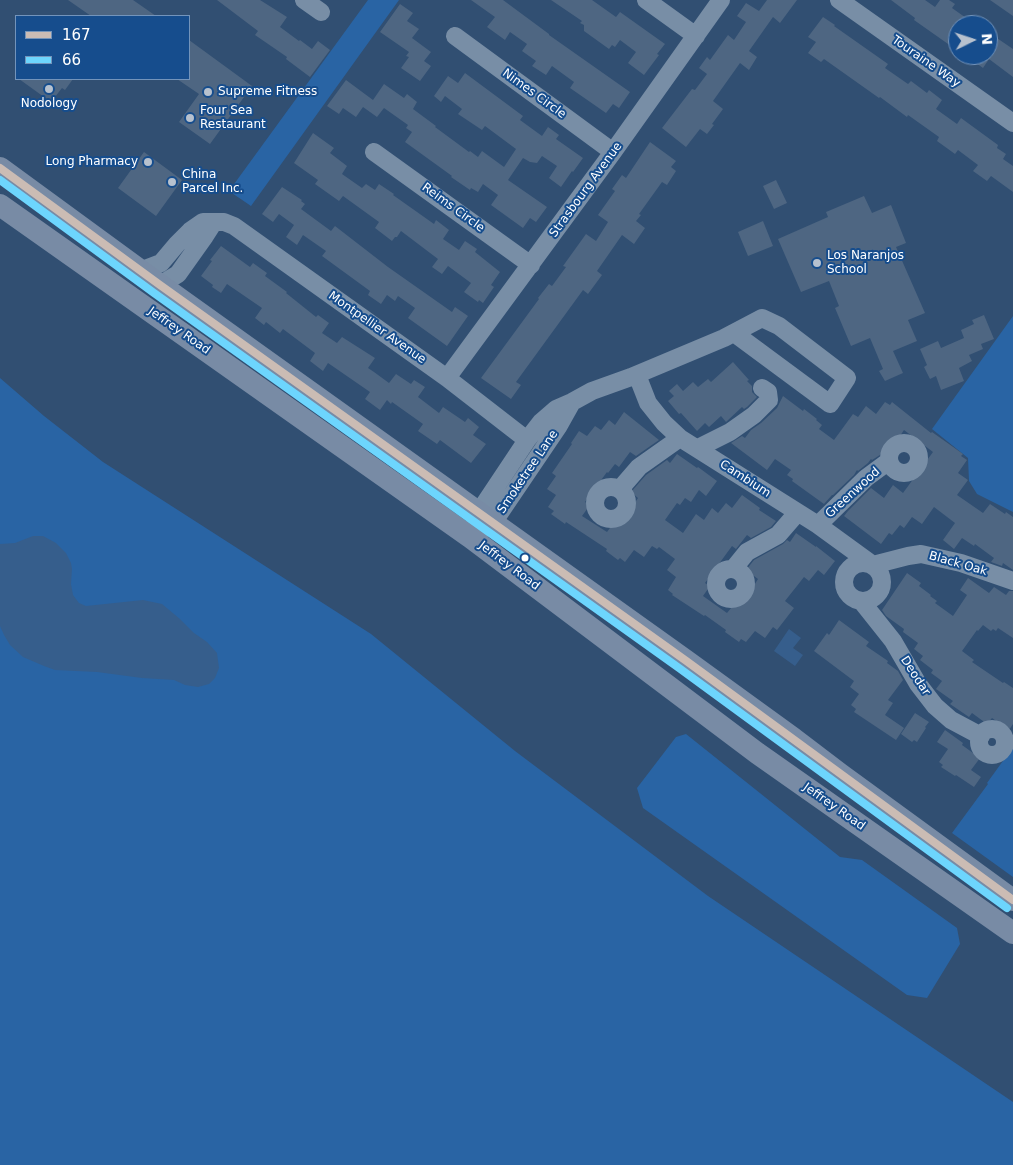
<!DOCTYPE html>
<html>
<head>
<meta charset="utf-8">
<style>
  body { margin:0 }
  #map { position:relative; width:1013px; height:1165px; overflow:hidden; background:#314f72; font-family:"DejaVu Sans",sans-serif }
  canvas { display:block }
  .legend { position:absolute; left:15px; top:15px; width:175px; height:65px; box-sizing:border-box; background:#164d8d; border:1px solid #7394bb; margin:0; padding:6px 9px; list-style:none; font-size:15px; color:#fff }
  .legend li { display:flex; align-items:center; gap:10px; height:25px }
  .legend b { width:25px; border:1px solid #7394bb }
  .north { position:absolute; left:948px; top:15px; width:50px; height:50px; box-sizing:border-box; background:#164d8d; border:1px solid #7394bb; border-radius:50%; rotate:86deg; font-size:14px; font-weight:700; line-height:20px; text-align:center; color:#fff }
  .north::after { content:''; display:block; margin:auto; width:18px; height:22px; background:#b7c1ce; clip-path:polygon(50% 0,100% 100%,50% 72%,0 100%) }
</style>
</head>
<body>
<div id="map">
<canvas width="1013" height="1165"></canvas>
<ul class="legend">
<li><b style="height:6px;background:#cbbcb4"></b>167</li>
<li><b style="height:6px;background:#6dd5fd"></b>66</li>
</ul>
<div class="north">N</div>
</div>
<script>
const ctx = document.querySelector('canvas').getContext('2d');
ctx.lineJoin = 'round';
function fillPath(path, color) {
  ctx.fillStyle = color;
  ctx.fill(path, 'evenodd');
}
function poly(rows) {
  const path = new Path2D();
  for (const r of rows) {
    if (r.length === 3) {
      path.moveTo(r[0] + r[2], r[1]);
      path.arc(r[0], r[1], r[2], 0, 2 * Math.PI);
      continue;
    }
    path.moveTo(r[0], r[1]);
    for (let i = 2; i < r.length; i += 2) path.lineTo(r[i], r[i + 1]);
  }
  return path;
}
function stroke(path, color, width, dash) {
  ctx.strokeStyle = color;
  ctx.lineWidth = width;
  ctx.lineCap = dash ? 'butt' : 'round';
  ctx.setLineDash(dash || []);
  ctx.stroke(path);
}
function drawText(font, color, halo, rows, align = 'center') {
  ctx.font = font + ' "DejaVu Sans",sans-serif';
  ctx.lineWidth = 4;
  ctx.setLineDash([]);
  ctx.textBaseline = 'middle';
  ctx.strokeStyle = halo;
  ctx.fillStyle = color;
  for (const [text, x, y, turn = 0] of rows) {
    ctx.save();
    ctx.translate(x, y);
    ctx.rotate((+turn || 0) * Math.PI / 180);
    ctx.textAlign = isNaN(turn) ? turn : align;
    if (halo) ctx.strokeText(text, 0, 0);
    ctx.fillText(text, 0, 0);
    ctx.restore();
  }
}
fillPath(poly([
  [368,0,399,0,251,206,229,191],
  [1013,316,1013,512,977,494,969,481,968,458,932,429],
  [0,378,44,416,103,462,371,634,515,751,708,896,1013,1102,1013,1165,0,1165],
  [686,734,840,857,862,860,957,928,960,944,927,998,907,995,643,808,637,788,676,737],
  [1013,747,1013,877,952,833,988,784,987,783]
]), '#2964a4');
fillPath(poly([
  [33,536,43,536,56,543,66,553,71,563,72,569,71,584,73,595,79,603,86,606,143,600,162,604,180,619,194,633,207,642,217,653,219,668,215,678,209,684,198,687,185,685,174,680,142,678,97,672,55,670,44,666,23,657,10,645,4,635,0,626,0,544,15,543],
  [789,629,801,638,793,648,803,655,795,666,774,651]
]), '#365e8c');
fillPath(poly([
  [68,0,133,0,156,16,91,16],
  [217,0,260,0,287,17,280,27,299,41,300,40,312,49,318,41,330,50,310,77,286,59,287,57,255,35,258,31],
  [471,0,503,0,549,34,549,35,630,92,619,108,613,104,606,113,570,88,574,82,552,66,546,75,532,66,536,61,522,51,527,44,510,32,505,40,487,27,495,17],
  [551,0,592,0,616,17,620,12,665,44,657,54,659,55,644,75,628,63,636,52,620,40,615,47,612,45,609,49,584,31,584,25,580,23,582,21],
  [767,0,797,0,780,23,773,17,749,51,757,57,749,70,740,63,713,101,723,109,712,124,714,125,707,134,700,129,686,147,662,128,692,89,695,90,707,74,699,68,707,57,710,60,728,35,734,40,746,22,737,16,746,3,759,11],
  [891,0,925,0,935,7,940,0,949,0,955,4,952,8,976,25,958,25,958,51,914,20,915,18],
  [990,0,1013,0,1013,16],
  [400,4,413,13,407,21,419,29,412,38,431,52,424,61,431,66,420,81,401,68,409,57,406,56,409,52,380,32],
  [823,17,835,25,834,26,888,64,885,68,908,84,911,81,927,93,929,90,942,100,936,109,957,124,961,118,998,145,997,148,1006,154,1003,159,1013,166,1013,192,991,176,987,181,973,171,978,165,958,150,955,154,937,141,939,137,908,115,907,117,880,97,879,98,824,59,821,62,808,53,816,42,808,37],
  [988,32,1013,49,1013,77,989,59,983,68,965,55,988,55],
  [189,40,252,86,210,144,179,122,199,94,177,79,189,79],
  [465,73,523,116,520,120,542,136,548,127,559,135,556,139,583,158,573,172,572,171,561,187,549,178,557,166,542,156,537,163,530,162,523,158,508,180,547,207,536,222,530,218,523,228,491,205,498,195,483,184,478,192,471,188,470,190,451,177,452,176,405,142,412,132,406,128,408,125,384,108,377,117,363,107,356,117,343,108,339,114,327,106,346,80,373,100,384,84,404,98,407,94,417,102,413,109,436,126,435,127,469,152,470,151,478,157,482,151,504,167,516,149,485,126,482,130,458,114,462,109,445,96,441,102,434,96,448,76,458,83],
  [19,79,73,79,65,90,62,88,51,102],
  [313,133,334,148,330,153,347,166,342,174,362,188,366,184,375,190,379,184,394,194,393,195,434,224,436,220,449,230,443,239,459,250,465,241,477,249,475,252,500,272,491,285,494,287,483,303,479,300,478,302,464,292,471,283,448,266,442,274,432,267,438,259,401,231,397,237,395,237,392,241,375,228,379,222,343,196,339,201,315,184,318,180,294,163],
  [650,142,676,161,671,167,676,171,667,185,662,182,639,214,641,215,636,221,645,228,634,244,622,235,597,271,602,275,588,294,583,290,516,382,521,385,511,399,481,378,539,299,538,298,549,284,552,286,566,267,563,266,586,234,596,241,608,222,598,215,615,191,612,189,622,175,626,178],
  [144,152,182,180,156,216,118,188],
  [776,180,787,203,774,209,763,186],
  [282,187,302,200,301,201,305,204,301,209,331,231,335,226,388,267,452,312,455,307,468,316,447,346,408,318,415,308,398,296,395,301,387,295,381,304,368,295,370,291,322,256,326,251,303,235,297,245,286,237,294,225,279,214,273,222,262,214],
  [864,196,872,213,891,205,906,243,896,247,925,313,908,320,917,341,893,351,903,373,885,381,879,371,883,369,870,338,851,346,835,308,839,306,829,281,801,292,778,239,828,217,826,212],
  [763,221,773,246,748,256,738,232],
  [221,246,250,267,253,263,267,273,265,276,287,292,286,293,316,317,318,315,329,323,322,333,337,343,342,337,375,358,368,368,374,372,389,383,396,374,411,384,414,380,425,387,418,397,439,413,443,407,465,422,468,418,479,427,473,435,486,444,471,463,440,440,437,444,418,431,423,424,392,402,391,404,387,400,380,410,365,399,370,392,328,363,323,371,310,361,315,353,283,329,280,333,266,322,264,325,255,318,262,308,227,284,221,293,212,287,213,285,201,276,212,261,210,260],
  [984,315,994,339,981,344,983,349,969,355,972,361,959,368,964,381,941,390,936,376,930,379,924,367,927,365,920,349,938,341,941,348,964,338,961,330,974,324,972,320],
  [733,362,749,380,747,381,752,386,752,392,757,397,747,407,744,409,742,407,726,422,721,416,709,427,705,423,697,431,681,413,679,414,668,401,674,396,669,391,677,384,683,391,693,382,698,387,708,379,711,382],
  [783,396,803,411,804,409,817,419,816,420,822,425,819,429,834,440,853,414,858,417,866,406,876,414,885,402,890,405,892,402,931,433,932,432,963,454,961,456,967,460,958,473,968,480,957,495,983,513,990,504,1005,514,1006,512,1013,517,1013,570,1003,563,1002,566,991,562,994,558,975,544,974,546,962,538,954,549,943,540,955,523,934,507,922,524,912,517,904,528,900,525,892,535,889,533,881,544,844,516,848,511,871,488,884,498,893,485,903,493,933,452,904,430,896,442,891,438,880,455,872,460,871,459,868,463,858,471,857,470,854,475,833,495,832,495,824,504,792,481,793,479,787,475,791,470,775,459,767,470,731,443,742,436,745,438,751,430,761,423,777,408],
  [624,412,659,440,636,456,630,452,619,467,615,464,608,473,607,472,585,502,590,505,582,516,607,532,615,521,620,525,638,498,631,492,646,475,667,460,670,463,677,454,697,468,698,467,717,481,706,496,699,490,691,502,685,498,680,505,677,503,665,520,683,533,696,514,704,520,712,508,718,513,726,503,732,508,742,495,760,508,759,510,776,521,771,527,751,538,747,535,736,549,732,546,705,583,710,586,703,596,727,613,736,602,741,606,758,579,746,570,754,560,783,544,787,540,790,542,796,533,816,547,816,546,835,561,824,575,818,570,809,581,804,577,785,601,794,608,777,630,773,627,765,638,755,631,746,642,741,639,739,642,725,632,726,630,705,615,704,616,672,595,673,594,668,590,676,577,667,570,675,559,659,547,657,549,652,546,644,557,634,550,625,562,620,558,618,560,606,551,607,549,566,522,565,524,551,514,554,511,548,507,556,495,547,489,556,476,552,473,572,444,571,443,579,431,587,436,595,426,601,430,609,420,615,425],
  [907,573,921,583,919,586,931,595,930,596,937,601,935,603,953,616,967,595,960,590,968,578,989,593,994,587,1006,595,1009,591,1013,591,1013,638,998,628,996,631,993,629,991,631,983,625,978,631,977,630,962,651,974,660,972,662,1003,683,1004,682,1013,688,1013,724,1009,730,992,718,987,724,972,713,969,717,950,704,953,701,936,689,942,681,931,673,933,670,920,660,923,656,914,649,918,643,903,632,904,629,886,616,882,610],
  [839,620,869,642,866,646,888,661,887,663,898,671,903,680,888,700,893,703,885,715,904,728,896,740,854,712,856,709,851,705,859,694,850,687,854,681,814,651,827,633,829,635],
  [915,713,929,722,925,727,926,728,917,742,914,740,912,742,901,734],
  [945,730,963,743,962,745,980,758,971,770,981,777,974,787,956,775,955,776,941,767,943,765,939,762,948,749,937,742]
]), '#4e6682');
stroke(poly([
  [304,0,321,12],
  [646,0,696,36],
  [839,0,1013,123],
  [455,36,613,152],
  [374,152,531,265],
  [140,271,161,263,177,244,190,231,203,222,224,222,234,226,447,378,527,440],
  [160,285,178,274,205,236,214,222],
  [637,375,648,403,664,423,680,438,818,525,873,565,908,556,921,554,961,563,1013,581],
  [447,378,613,152,721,0],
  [904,458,15],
  [698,448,730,432,754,415,769,400,768,392,762,388],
  [611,503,16],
  [620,489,639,467,680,438],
  [818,525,866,478,889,461],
  [483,529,493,523,558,427,572,402],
  [470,537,479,512,527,440,541,422,556,409,572,402,592,391,631,377,724,338,762,318,779,326,847,378,830,404,734,333],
  [863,582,19],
  [734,568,747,552,778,535,797,513],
  [731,584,15],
  [862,602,893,641,918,684,935,706,951,720,981,736],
  [992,742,13]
]), '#788ea6', 18);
stroke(poly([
  [0,168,160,285,685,660,794,739,840,774,1013,900],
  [0,205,470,537,757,753,1013,933]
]), '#788ba5', 22);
stroke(poly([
  [0,168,160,285,685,660,1013,900]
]), '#cbbcb4', 8);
stroke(poly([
  [0,180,154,293,679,668,1007,908]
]), '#6dd5fd', 8);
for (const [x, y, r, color] of [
  [49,89,5,"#b7c1ce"],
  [208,92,5,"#b7c1ce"],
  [190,118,5,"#b7c1ce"],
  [148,162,5,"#b7c1ce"],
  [172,182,5,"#b7c1ce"],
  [817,263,5,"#b7c1ce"],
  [525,558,4.5,"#fff"]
]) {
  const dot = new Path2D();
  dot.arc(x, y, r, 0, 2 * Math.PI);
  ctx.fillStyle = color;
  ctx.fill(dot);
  stroke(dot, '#164d8d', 2);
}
drawText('12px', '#fff', '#164d8d', [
  ["Touraine Way",926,62,35],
  ["Nimes Circle",534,94,36],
  ["Strasbourg Avenue",586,190,-54],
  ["Reims Circle",453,208,36],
  ["Montpellier Avenue",377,328,35],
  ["Jeffrey Road",179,331,35],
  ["Smoketree Lane",528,472,-56],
  ["Cambium",745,479,33],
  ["Greenwood",853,493,-42],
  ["Black Oak",958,564,16],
  ["Jeffrey Road",509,566,37],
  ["Deodar",915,676,57],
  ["Jeffrey Road",834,807,35]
]);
drawText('12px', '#fff', '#164d8d', [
  ["Supreme Fitness",218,92],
  ["Nodology",49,104,"center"],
  ["Four Sea",200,111],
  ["Restaurant",200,125],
  ["Long Pharmacy",138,162,"right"],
  ["China",182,175],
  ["Parcel Inc.",182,189],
  ["Los Naranjos",827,256],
  ["School",827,270]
], 'left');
</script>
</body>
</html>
